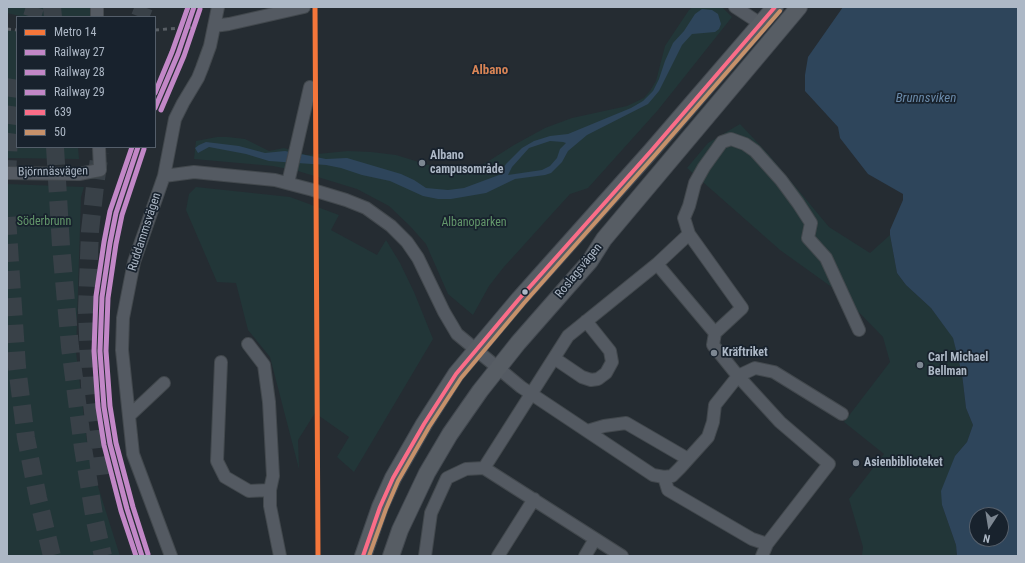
<!DOCTYPE html>
<html>
<head>
<meta charset="utf-8">
<style>
  body { margin:0 }
  #map { position:relative; width:1025px; height:563px; overflow:hidden; background:#252c32; font-family:"Roboto Condensed",sans-serif }
  canvas { display:block }
  .frame { position:absolute; inset:0; border:8px solid #adb8c6; pointer-events:none }
  .legend { position:absolute; left:16px; top:16px; width:140px; height:132px; box-sizing:border-box; background:#18222d; border:1px solid #545e6a; margin:0; padding:5px 7px; list-style:none; font-size:12px; color:#adb8c6 }
  .legend li { display:flex; align-items:center; gap:8px; height:20px }
  .legend b { width:20px; border:1px solid #545e6a }
  .north { position:absolute; left:969px; top:507px; width:40px; height:40px; box-sizing:border-box; background:#18222d; border:1px solid #545e6a; border-radius:50%; rotate:192deg; font-size:11px; font-weight:700; line-height:16px; text-align:center; color:#adb8c6 }
  .north::after { content:''; display:block; margin:auto; width:14px; height:18px; background:#7d8792; clip-path:polygon(50% 0,100% 100%,50% 72%,0 100%) }
</style>
</head>
<body>
<div id="map">
<canvas width="1025" height="563"></canvas>
<div class="frame"></div>
<ul class="legend">
<li><b style="height:5px;background:#f5763a"></b>Metro 14</li>
<li><b style="height:5px;background:#c287c7"></b>Railway 27</li>
<li><b style="height:5px;background:#c287c7"></b>Railway 28</li>
<li><b style="height:5px;background:#c287c7"></b>Railway 29</li>
<li><b style="height:5px;background:#fb6d88"></b>639</li>
<li><b style="height:5px;background:#c7916a"></b>50</li>
</ul>
<div class="north">N</div>
</div>
<script>
const ctx = document.querySelector('canvas').getContext('2d');
ctx.lineJoin = 'round';
function fillPath(path, color) {
  ctx.fillStyle = color;
  ctx.fill(path, 'evenodd');
}
function poly(rows) {
  const path = new Path2D();
  for (const r of rows) {
    path.moveTo(r[0], r[1]);
    for (let i = 2; i < r.length; i += 2) path.lineTo(r[i], r[i + 1]);
  }
  return path;
}
function stroke(path, color, width, dash) {
  ctx.strokeStyle = color;
  ctx.lineWidth = width;
  ctx.lineCap = dash ? 'butt' : 'round';
  ctx.setLineDash(dash || []);
  ctx.stroke(path);
}
function drawText(font, color, halo, rows, align = 'center') {
  ctx.font = font + ' "Roboto Condensed",sans-serif';
  ctx.lineWidth = 3.5;
  ctx.setLineDash([]);
  ctx.textBaseline = 'middle';
  ctx.strokeStyle = halo;
  ctx.fillStyle = color;
  for (const [text, x, y, turn = 0] of rows) {
    ctx.save();
    ctx.translate(x, y);
    ctx.rotate((+turn || 0) * Math.PI / 180);
    ctx.textAlign = isNaN(turn) ? turn : align;
    if (halo) ctx.strokeText(text, 0, 0);
    ctx.fillText(text, 0, 0);
    ctx.restore();
  }
}
fillPath(poly([
  [7,7,91,7,90,17,24,17,7,13],
  [693,7,722,7,732,17,658,110,588,188,570,194,503,268,489,286,473,315,448,294,426,244,410,226,389,206,357,189,298,171,273,166,194,159,196,141,217,137,227,137,245,139,269,151,284,148,307,155,348,151,371,152,396,155,448,171,465,172,473,170,492,159,514,145,545,128,572,118,627,106,644,98,650,91,656,81,665,46,689,10],
  [7,30,17,31,17,147,78,147,79,159,7,158],
  [740,124,769,155,829,227,870,253,890,235,897,273,906,285,931,308,953,337,962,374,966,408,973,425,967,442,955,456,942,505,956,545,957,556,862,556,863,547,849,499,884,454,844,422,890,362,883,337,840,293,780,250,687,168,708,143],
  [7,184,84,187,81,197,76,352,89,458,120,556,7,556],
  [196,187,290,197,339,215,331,230,377,255,386,240,400,263,414,292,433,339,354,472,337,457,349,437,315,413,298,440,299,469,270,357,248,330,236,283,217,282,186,210,189,194]
]), '#223638');
fillPath(poly([
  [843,7,1018,7,1018,556,957,556,956,545,942,505,941,491,955,456,967,442,973,425,966,408,962,374,953,338,931,308,906,285,897,273,890,235,890,230,903,200,903,194,868,174,840,138,838,127,805,91,805,75,808,57],
  [977,515,1001,515,1001,539,977,539],
  [702,9,712,10,718,14,721,24,719,29,715,32,692,34,682,45,659,91,648,104,587,135,568,151,562,162,551,173,545,175,515,179,486,193,451,199,438,199,423,196,390,181,362,175,341,168,326,165,269,161,246,154,209,147,198,153,195,148,199,145,206,142,239,146,265,153,285,151,326,159,347,158,401,174,414,180,426,188,448,190,464,188,499,175,506,164,522,148,534,141,550,136,568,134,631,108,643,101,653,91,659,79,665,61,673,43,684,31,695,14],
  [550,141,563,142,566,143,560,149,557,158,550,166,542,170,508,175,512,167,529,148]
]), '#2e455b');
stroke(poly([
  [52,7,53,17],
  [32,17,35,7],
  [140,17,144,7],
  [55,147,61,246,70,347,83,448,95,521,103,556],
  [7,178,9,135,17,79],
  [7,217,17,367,26,438,38,498,52,556],
  [100,475,90,386,87,310,90,231,95,186,100,152]
]), '#394148', 18, [18, 9]);
const minor = poly([
  [735,7,761,24],
  [97,17,97,7],
  [214,26,229,24,304,7],
  [7,173,79,174,100,170,99,147],
  [164,176,194,172,275,180,313,190,346,200,366,208,391,226,407,242,418,258,444,312,457,334,521,387,653,475,664,477,672,476,680,468,708,437,713,422,715,405,738,376,755,368,774,372,842,414],
  [288,183,310,87],
  [657,264,715,333,713,345,738,376,780,422,829,464,767,544,762,556],
  [715,333,742,308,689,234,684,218,689,206,695,183,704,167,722,142,731,139,745,144,755,151,781,180,798,203,811,223,808,238,826,258,859,330],
  [248,344,264,365,269,402,273,476,270,490,270,506,280,556],
  [554,358,582,377,591,380,598,379,606,373,612,362,610,351,586,321],
  [221,362,217,461,225,477,249,491,270,490],
  [130,415,164,383],
  [587,431,604,426,626,423,688,459],
  [664,477,668,490,752,539,767,544],
  [171,556,133,454,122,350,123,318,134,262,164,176,175,119,183,103,198,78,202,68,210,46,218,7],
  [425,556,431,513,447,478,466,469,484,468],
  [498,556,534,499],
  [585,556,595,539],
  [622,556,484,468,568,336,657,264,689,234]
]);
const major = poly([
  [363,556,380,507,393,478,424,424,456,374,519,299,651,151,775,7],
  [391,556,400,530,427,473,450,434,480,391,518,343,590,261,604,239,799,7]
]);
stroke(minor, '#42484d', 14);
stroke(major, '#42484f', 18);
stroke(minor, '#545a62', 12);
stroke(major, '#575d64', 16);
stroke(poly([
  [7,29,17,30],
  [155,30,193,27]
]), '#585e64', 3, [4, 4]);
stroke(poly([
  [363,556,380,507,393,478,424,424,456,374,519,299,651,151,775,7]
]), '#fb6d88', 4);
stroke(poly([
  [369,556,386,509,398,481,429,427,461,378,524,303,655,155,780,11]
]), '#c7916a', 4);
stroke(poly([
  [155,108,178,54,194,7],
  [138,147,116,213,110,243,102,297,100,351,104,407,110,444,127,509,142,556]
]), '#c287c7', 5);
stroke(poly([
  [161,110,184,56,200,9],
  [132,147,110,211,104,242,96,296,94,351,98,407,104,445,121,511,136,556]
]), '#c287c7', 5);
stroke(poly([
  [155,93,172,52,188,7],
  [144,149,122,215,116,244,108,298,106,351,110,406,116,443,133,507,148,554]
]), '#c287c7', 5);
stroke(poly([
  [315,7,318,556]
]), '#f5763a', 5);
for (const [x, y, r, color] of [
  [422,163,4,"#7d8792"],
  [525,292,3.5,"#adb8c6"],
  [714,353,4,"#7d8792"],
  [920,365,4,"#7d8792"],
  [856,463,4,"#7d8792"]
]) {
  const dot = new Path2D();
  dot.arc(x, y, r, 0, 2 * Math.PI);
  ctx.fillStyle = color;
  ctx.fill(dot);
  stroke(dot, '#18222d', 1.5);
}
drawText('bold 12px', '#adb8c6', '#18222d', [
  ["Albano",430,156],
  ["campusområde",430,170],
  ["Kräftriket",722,353],
  ["Carl Michael",928,358],
  ["Bellman",928,372],
  ["Asienbiblioteket",864,463]
], 'left');
drawText('12px', '#adb8c6', '#18222d', [
  ["Björnnäsvägen",53,172,-1],
  ["Ruddammsvägen",145,232,-72],
  ["Roslagsvägen",579,271,-51]
]);
drawText('12px', '#63976b', '#18222d', [
  ["Söderbrunn",44,222],
  ["Albanoparken",474,223]
]);
drawText('bold 13px', '#d88455', '#18222d', [
  ["Albano",490,71]
]);
drawText('italic 13px', '#6b8bab', '#18222d', [
  ["Brunnsviken",926,99]
]);
</script>
</body>
</html>
